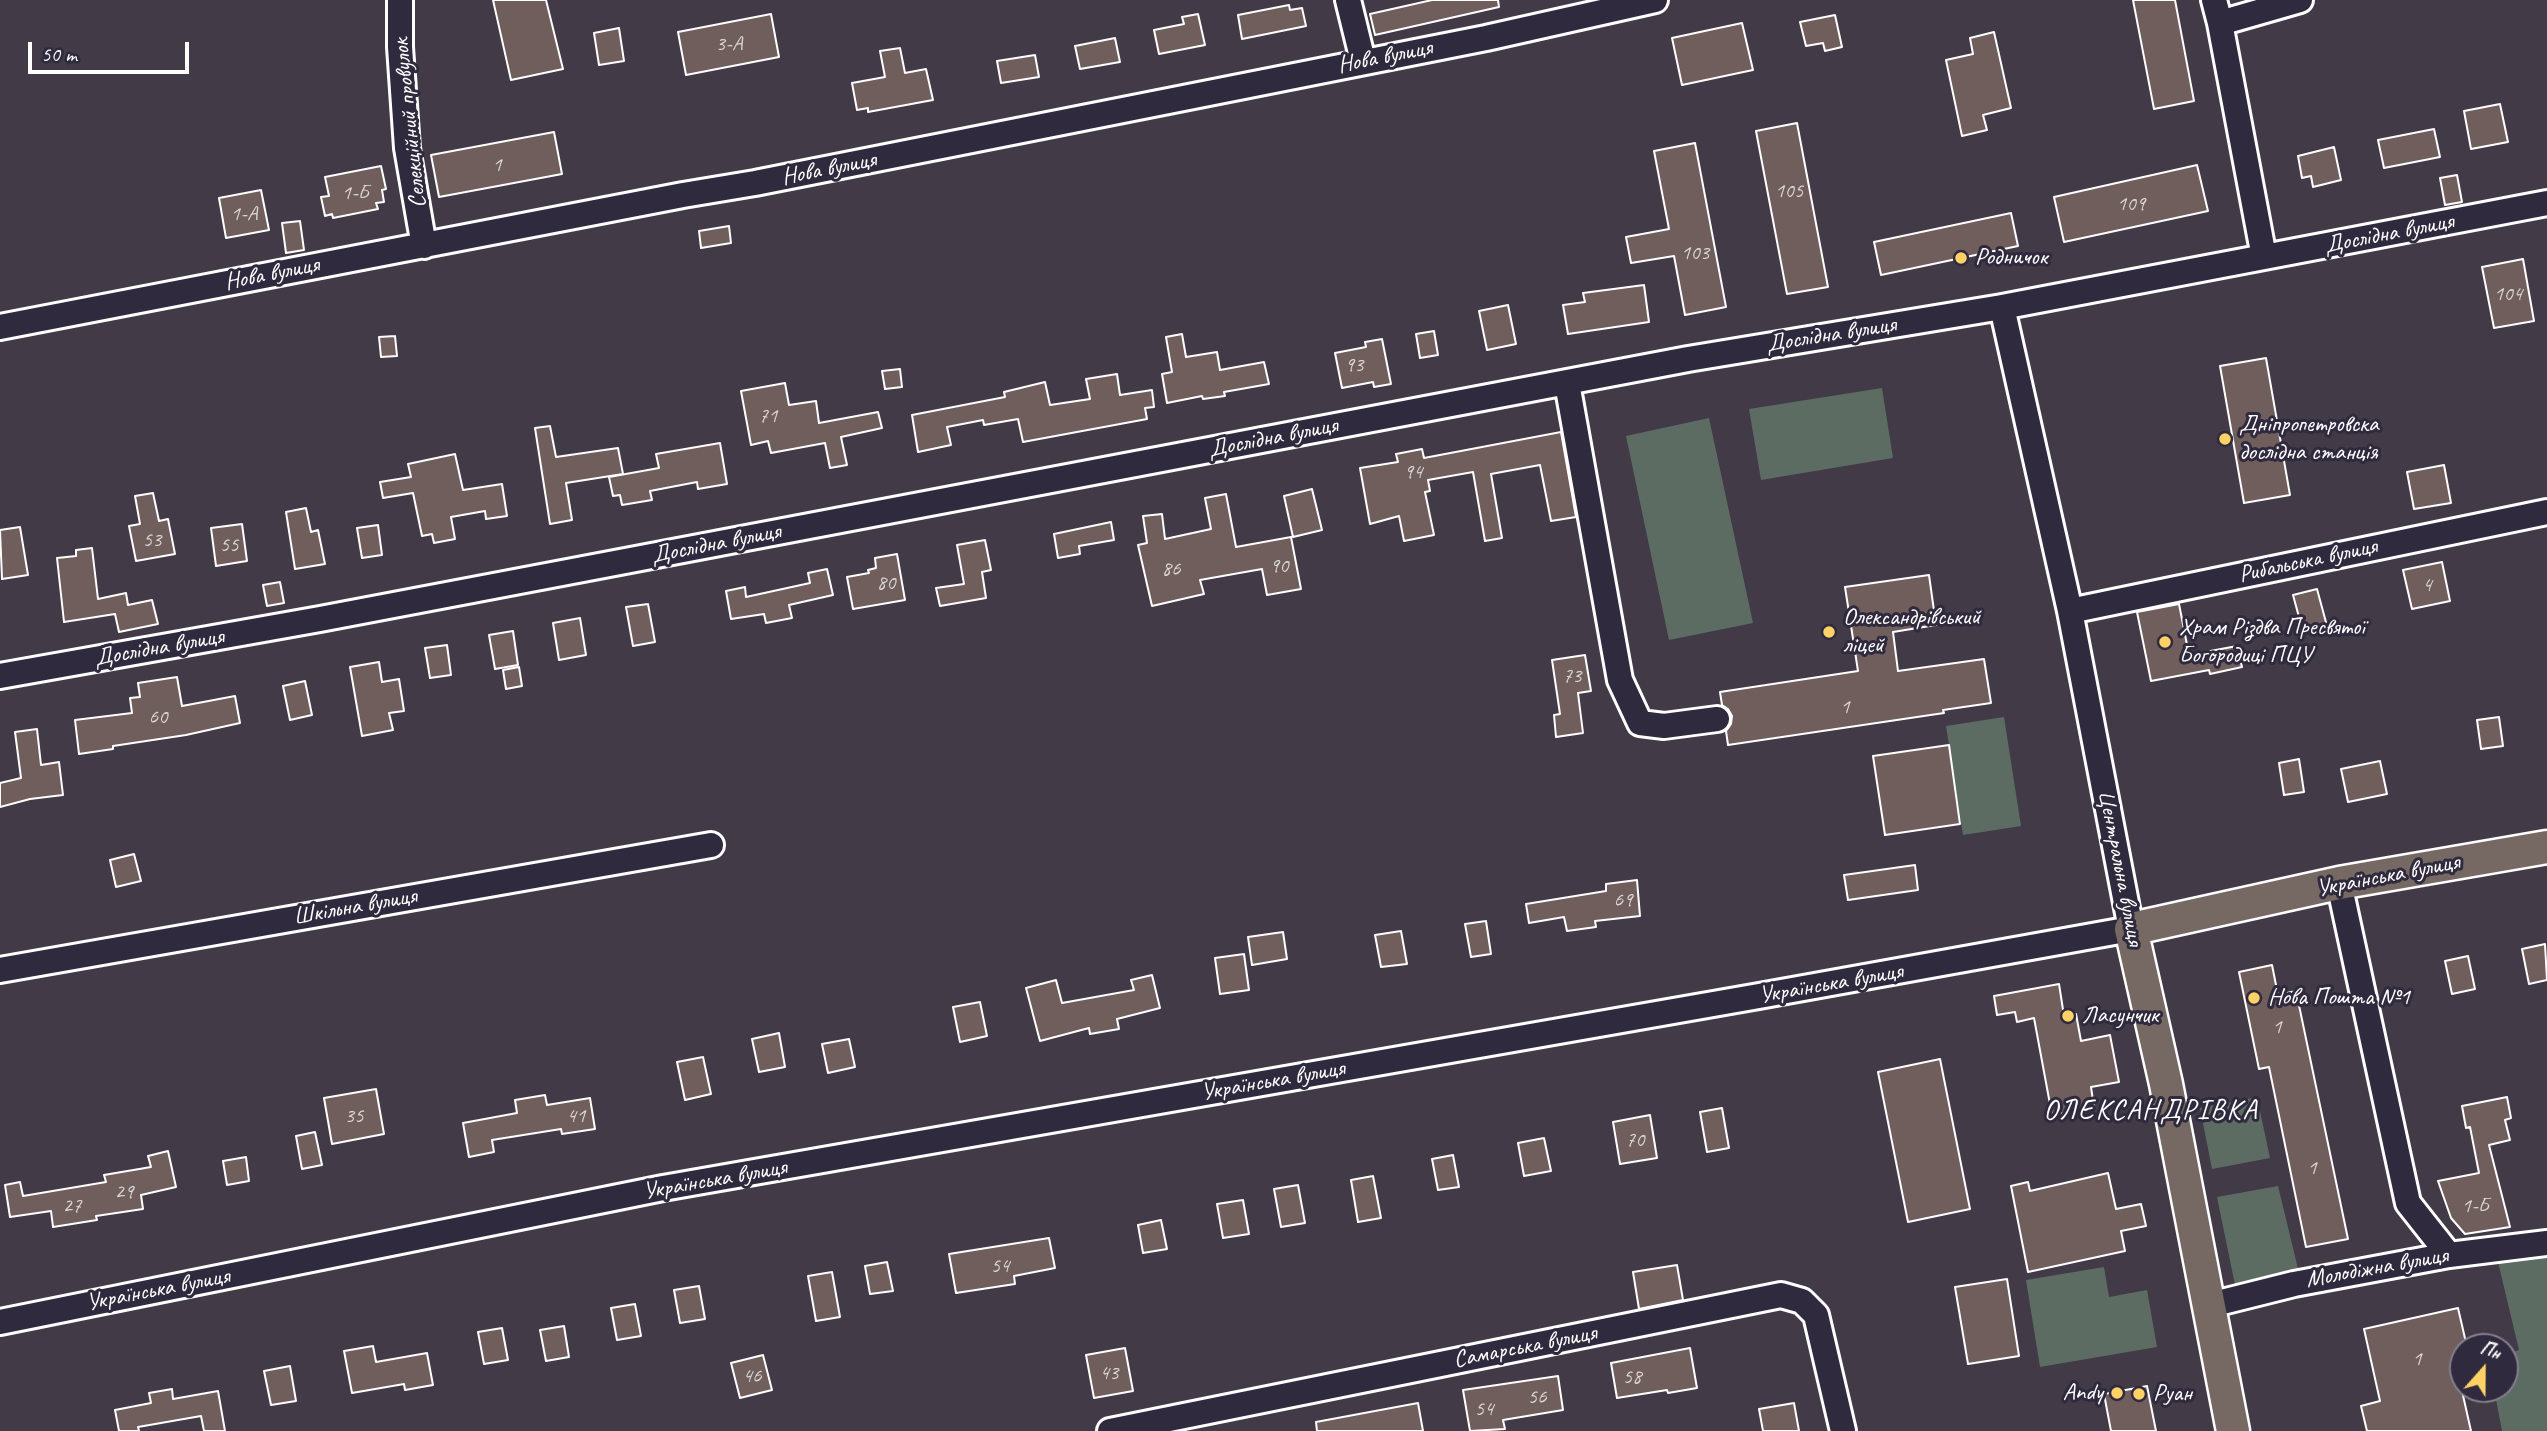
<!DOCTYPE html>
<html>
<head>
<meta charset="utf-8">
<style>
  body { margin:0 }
  #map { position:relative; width:2547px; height:1431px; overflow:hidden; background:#423a47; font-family:Caveat,sans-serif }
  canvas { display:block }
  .north { position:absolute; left:2449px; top:1333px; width:70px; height:70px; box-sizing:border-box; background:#2f2a3d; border:2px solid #827f8b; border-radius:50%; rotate:21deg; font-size:19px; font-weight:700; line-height:28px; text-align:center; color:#fff }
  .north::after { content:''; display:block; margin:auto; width:24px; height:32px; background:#ffd166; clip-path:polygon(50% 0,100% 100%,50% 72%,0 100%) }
  .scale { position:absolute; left:28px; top:42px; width:161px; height:32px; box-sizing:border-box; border:4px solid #fff; border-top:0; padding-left:9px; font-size:21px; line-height:24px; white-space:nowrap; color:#fff; -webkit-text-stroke:5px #2f2a3d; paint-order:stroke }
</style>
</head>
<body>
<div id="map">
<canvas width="2547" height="1431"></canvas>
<div class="north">Пн</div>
<div class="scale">50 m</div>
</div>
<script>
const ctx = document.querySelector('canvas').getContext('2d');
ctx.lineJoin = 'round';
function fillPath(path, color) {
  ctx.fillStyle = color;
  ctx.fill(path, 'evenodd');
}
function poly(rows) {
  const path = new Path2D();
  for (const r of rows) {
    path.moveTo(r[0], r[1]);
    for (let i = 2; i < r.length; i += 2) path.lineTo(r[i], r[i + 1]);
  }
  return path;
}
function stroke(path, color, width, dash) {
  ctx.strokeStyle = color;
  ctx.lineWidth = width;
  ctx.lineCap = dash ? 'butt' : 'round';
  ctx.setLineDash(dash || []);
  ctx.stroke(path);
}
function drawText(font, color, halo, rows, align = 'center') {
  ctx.font = font + ' Caveat,sans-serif';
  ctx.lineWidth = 6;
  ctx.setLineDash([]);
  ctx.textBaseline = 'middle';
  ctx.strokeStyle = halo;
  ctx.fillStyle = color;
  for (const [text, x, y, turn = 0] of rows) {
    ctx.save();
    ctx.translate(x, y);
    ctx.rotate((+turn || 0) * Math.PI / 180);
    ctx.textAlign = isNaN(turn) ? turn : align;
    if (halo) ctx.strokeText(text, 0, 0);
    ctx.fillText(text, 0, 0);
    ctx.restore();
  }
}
fillPath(poly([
  [1882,388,1893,458,1761,480,1749,409],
  [1709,418,1753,623,1669,640,1626,436],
  [2004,717,2021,826,1963,835,1946,726],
  [2257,1097,2270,1158,2212,1169,2200,1108],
  [2278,1186,2300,1277,2245,1289,2235,1285,2217,1197],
  [2547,1254,2547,1431,2502,1431,2494,1389,2505,1389,2505,1355,2519,1350,2498,1262],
  [2104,1267,2109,1297,2147,1290,2157,1347,2040,1367,2026,1280]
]), '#5c6c63');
const building = poly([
  [493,0,546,0,563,69,511,80,493,0],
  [1432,0,1498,0,1499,7,1375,35,1370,14,1432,0],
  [2133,0,2175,0,2194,101,2154,109,2133,0],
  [1289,5,1290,10,1302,8,1306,26,1242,39,1238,15,1289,5],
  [771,14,779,57,686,75,678,32,771,14],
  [1198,14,1205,45,1159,54,1154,30,1184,24,1182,17,1198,14],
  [1835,15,1842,47,1825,51,1823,43,1806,46,1800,22,1835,15],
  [1742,23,1753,70,1682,85,1672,38,1742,23],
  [619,28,624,61,599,65,594,33,619,28],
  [1994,32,2011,108,1983,115,1987,130,1962,136,1946,60,1973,54,1970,38,1994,32],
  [1115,38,1120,62,1080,69,1075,46,1115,38],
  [900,48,905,73,926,69,933,100,868,112,868,108,857,110,852,83,885,77,880,51,900,48],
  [1035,55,1039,77,1001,83,997,61,1035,55],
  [2500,104,2508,142,2471,149,2464,111,2500,104],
  [1797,123,1828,287,1787,294,1756,131,1797,123],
  [2434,129,2440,157,2384,168,2378,140,2434,129],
  [554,132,562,174,439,197,431,155,554,132],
  [1695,143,1726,307,1685,315,1674,256,1631,263,1626,237,1669,229,1654,151,1695,143],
  [2334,147,2341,180,2313,187,2311,176,2302,178,2298,156,2334,147],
  [2197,165,2208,211,2064,242,2054,197,2197,165],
  [381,166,386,189,382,190,384,202,376,203,378,209,333,218,332,214,325,216,321,197,329,196,325,177,381,166],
  [2457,175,2462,202,2445,205,2440,178,2457,175],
  [261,190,269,230,226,238,219,198,261,190],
  [2011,213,2018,246,1881,275,1874,242,2011,213],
  [300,221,304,250,286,253,282,223,300,221],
  [729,226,731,243,701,248,699,231,729,226],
  [2523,259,2534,321,2494,328,2482,267,2523,259],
  [1644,285,1649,322,1568,334,1563,305,1585,302,1583,293,1644,285],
  [1508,305,1516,344,1487,350,1479,311,1508,305],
  [1434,331,1438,355,1420,358,1416,334,1434,331],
  [1182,334,1186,357,1217,352,1220,370,1264,362,1269,384,1224,392,1225,396,1203,399,1202,396,1167,403,1162,374,1172,372,1166,337,1182,334],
  [395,336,397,356,381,357,379,337,395,336],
  [1382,339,1391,384,1374,387,1373,382,1342,388,1335,353,1366,347,1365,342,1382,339],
  [2266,358,2290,495,2244,503,2220,366,2266,358],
  [900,369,902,387,885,389,882,371,900,369],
  [1117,374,1120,395,1152,390,1154,407,1145,408,1147,419,1023,442,1018,419,984,425,983,420,947,427,951,445,918,452,912,415,1005,397,1004,392,1045,382,1050,405,1090,399,1086,379,1117,374],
  [785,383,789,405,816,401,819,423,878,412,882,428,841,437,847,465,830,468,825,443,771,453,768,441,751,445,741,391,785,383],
  [550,426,556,457,618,448,623,474,566,483,572,520,550,524,535,428,550,426],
  [1561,432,1576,517,1551,521,1540,465,1491,474,1502,538,1485,541,1473,472,1428,480,1430,491,1425,492,1434,535,1404,541,1399,516,1370,524,1360,468,1398,462,1396,454,1422,449,1424,458,1561,432],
  [720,443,727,484,698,489,697,482,650,491,652,500,622,505,620,495,613,496,609,477,659,468,656,454,720,443],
  [455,454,463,490,502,484,507,516,486,519,485,511,451,517,455,539,434,543,432,534,422,536,413,493,383,498,380,482,411,477,408,464,455,454],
  [2444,465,2451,503,2414,509,2407,472,2444,465],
  [1312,489,1322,530,1293,537,1284,496,1312,489],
  [153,493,159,521,168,519,175,554,136,561,129,526,140,524,135,496,153,493],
  [1226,494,1236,547,1291,537,1301,589,1267,595,1262,569,1200,580,1204,594,1152,606,1138,545,1147,543,1143,516,1162,514,1165,539,1211,529,1205,498,1226,494],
  [306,508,311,532,318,530,325,564,295,569,286,512,306,508],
  [1111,522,1114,540,1079,546,1080,554,1058,558,1054,534,1111,522],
  [242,524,247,561,216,566,211,528,242,524],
  [378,525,382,555,362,558,357,528,378,525],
  [20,527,28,575,2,579,0,530,20,527],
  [985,540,991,570,982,572,986,598,940,606,936,588,964,584,957,545,985,540],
  [92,548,98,599,126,593,128,605,152,600,158,624,119,632,115,614,64,622,57,558,76,556,76,550,92,548],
  [897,554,905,600,853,609,847,577,869,573,868,570,876,568,875,558,897,554],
  [2442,562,2450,601,2412,609,2403,570,2442,562],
  [827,569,833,595,789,605,792,618,766,623,764,614,731,619,726,591,745,587,746,597,810,583,808,573,827,569],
  [1929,575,1936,625,1893,632,1898,671,1984,659,1991,703,1943,710,1944,713,1728,745,1726,731,1731,724,1732,716,1728,709,1722,705,1720,692,1858,671,1845,587,1929,575],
  [280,582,284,603,267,606,263,585,280,582],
  [2317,589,2327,626,2303,632,2293,595,2317,589],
  [648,604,655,642,633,646,626,607,648,604],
  [2179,604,2189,655,2237,646,2242,667,2210,674,2209,670,2151,681,2137,612,2179,604],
  [580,618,586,655,559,660,553,623,580,618],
  [513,631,518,665,495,669,489,635,513,631],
  [447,645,451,675,430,678,425,648,447,645],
  [1585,655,1591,691,1578,693,1583,733,1556,737,1554,715,1560,714,1552,660,1585,655],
  [379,662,382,682,399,679,404,711,389,713,393,730,362,736,350,667,379,662],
  [519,667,522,686,506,689,503,670,519,667],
  [177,677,182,706,235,696,240,723,186,735,113,746,113,749,79,754,75,720,132,713,130,698,140,697,138,683,177,677],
  [305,681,312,715,290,720,283,686,305,681],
  [2499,717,2503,746,2481,749,2477,720,2499,717],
  [37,729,41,765,59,762,63,795,30,799,0,807,0,783,21,778,15,732,37,729],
  [1949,745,1960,824,1885,835,1873,756,1949,745],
  [2299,759,2304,792,2284,795,2279,763,2299,759],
  [2380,761,2387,794,2348,802,2341,769,2380,761],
  [134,854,141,881,116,887,110,860,134,854],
  [1915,865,1918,890,1848,900,1844,875,1915,865],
  [1637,880,1640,916,1595,921,1596,927,1567,931,1564,917,1529,923,1526,904,1606,891,1606,884,1637,880],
  [1486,921,1491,954,1471,957,1465,924,1486,921],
  [1401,931,1407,964,1381,967,1375,935,1401,931],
  [1283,932,1287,959,1252,965,1248,937,1283,932],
  [2545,944,2547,980,2529,984,2522,949,2545,944],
  [1244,954,1249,990,1220,994,1215,958,1244,954],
  [2468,956,2475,989,2452,994,2445,961,2468,956],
  [2272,965,2278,995,2296,991,2348,1239,2306,1247,2269,1067,2259,1069,2239,972,2272,965],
  [1152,975,1160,1008,1117,1019,1119,1029,1090,1034,1089,1028,1040,1041,1026,988,1056,980,1062,1003,1134,990,1131,980,1152,975],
  [2059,984,2064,1016,2076,1014,2081,1041,2110,1035,2119,1082,2091,1087,2094,1107,2052,1115,2034,1018,2017,1022,2015,1012,1997,1015,1994,996,2059,984],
  [980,1002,987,1036,960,1042,953,1007,980,1002],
  [779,1033,785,1067,759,1072,752,1039,779,1033],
  [849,1039,855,1067,828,1073,822,1044,849,1039],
  [703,1057,711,1094,685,1100,677,1062,703,1057],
  [1940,1059,1970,1209,1908,1222,1878,1072,1940,1059],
  [376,1089,384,1134,332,1144,324,1098,376,1089],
  [545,1095,547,1105,590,1098,595,1129,562,1134,561,1129,492,1140,494,1152,469,1157,463,1123,517,1113,515,1100,545,1095],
  [2507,1097,2511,1118,2505,1120,2510,1140,2489,1145,2510,1227,2465,1234,2451,1218,2438,1181,2479,1173,2470,1127,2466,1128,2462,1106,2507,1097],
  [1722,1108,1729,1148,1707,1152,1700,1112,1722,1108],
  [1650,1115,1657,1158,1620,1164,1613,1122,1650,1115],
  [315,1132,322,1165,302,1169,296,1136,315,1132],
  [1544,1138,1551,1171,1524,1176,1518,1143,1544,1138],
  [168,1151,176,1187,141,1195,143,1209,96,1216,97,1220,53,1227,51,1211,10,1217,5,1185,20,1182,23,1196,106,1182,104,1175,151,1167,148,1156,168,1151],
  [1453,1155,1459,1187,1438,1190,1432,1159,1453,1155],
  [246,1157,249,1181,227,1185,223,1161,246,1157],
  [2108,1173,2116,1209,2141,1204,2146,1226,2121,1231,2125,1251,2028,1272,2011,1186,2028,1182,2030,1191,2108,1173],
  [1373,1176,1381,1218,1358,1222,1351,1180,1373,1176],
  [1298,1185,1305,1223,1281,1227,1274,1189,1298,1185],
  [1243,1200,1249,1234,1223,1238,1217,1204,1243,1200],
  [1161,1220,1167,1249,1143,1253,1138,1225,1161,1220],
  [1049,1238,1055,1268,1014,1276,1015,1284,956,1293,949,1254,1049,1238],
  [887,1262,893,1291,870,1294,865,1266,887,1262],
  [1677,1265,1683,1300,1639,1309,1633,1272,1677,1265],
  [832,1272,840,1317,816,1321,808,1276,832,1272],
  [2007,1279,2019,1356,1968,1364,1955,1287,2007,1279],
  [699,1286,705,1319,680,1323,674,1290,699,1286],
  [635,1304,641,1336,617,1340,611,1308,635,1304],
  [2458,1308,2467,1347,2463,1347,2463,1372,2458,1373,2471,1431,2367,1431,2361,1406,2380,1401,2364,1329,2458,1308],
  [564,1326,569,1357,546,1361,540,1330,564,1326],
  [502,1328,508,1360,484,1364,478,1332,502,1328],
  [373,1346,376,1362,427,1353,433,1385,405,1390,404,1384,352,1393,344,1351,373,1346],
  [1125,1348,1133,1391,1094,1398,1086,1355,1125,1348],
  [1690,1348,1697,1388,1668,1393,1667,1390,1617,1398,1611,1363,1690,1348],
  [763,1355,772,1390,740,1398,731,1363,763,1355],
  [290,1366,296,1401,271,1405,264,1371,290,1366],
  [1558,1376,1563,1410,1503,1420,1505,1429,1470,1431,1463,1390,1558,1376],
  [2147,1386,2156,1431,2111,1431,2104,1394,2147,1386],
  [172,1389,173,1399,218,1391,225,1431,204,1431,201,1416,138,1427,139,1431,119,1431,115,1410,151,1403,149,1393,172,1389],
  [1418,1403,1423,1431,1317,1431,1316,1422,1418,1403],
  [1794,1403,1799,1431,1763,1431,1759,1409,1794,1403]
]);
fillPath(building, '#705e5d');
stroke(building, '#fff', 2);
const minor = poly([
  [400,0,400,47,407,148,424,246],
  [1348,0,1363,61],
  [2214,0,2220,23,2300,0],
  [2220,23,2264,257],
  [0,327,683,195,755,183,1486,38,1655,0],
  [1567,383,1620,680,1640,723,1664,726,1717,719],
  [2070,611,2547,512],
  [0,676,320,619,1688,359,2002,307,2547,203],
  [2339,883,2408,1203,2449,1255],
  [0,970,711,845],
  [2210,1305,2294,1284,2449,1255,2547,1243],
  [0,1322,663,1188,1759,996,2131,929,2070,611,2002,307],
  [1110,1431,1781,1295,1802,1301,1816,1315,1843,1431]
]);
const major = poly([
  [2233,1431,2166,1084,2131,929,2339,883,2547,847]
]);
stroke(minor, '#fff', 30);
stroke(major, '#fff', 37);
stroke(minor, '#2f2a3d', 24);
stroke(major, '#766964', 32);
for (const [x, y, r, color] of [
  [1961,258,7,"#ffd166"],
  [2225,439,7,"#ffd166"],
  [1829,632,7,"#ffd166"],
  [2165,642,7,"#ffd166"],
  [2254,998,7,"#ffd166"],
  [2068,1016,7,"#ffd166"],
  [2117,1393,7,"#ffd166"],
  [2139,1394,7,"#ffd166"]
]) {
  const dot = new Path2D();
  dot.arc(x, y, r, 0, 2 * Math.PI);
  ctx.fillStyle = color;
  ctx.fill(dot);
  stroke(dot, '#2f2a3d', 2.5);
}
drawText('21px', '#dbd7d6', null, [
  ["3-А",729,44],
  ["1",497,165],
  ["105",1789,191],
  ["1-Б",355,193],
  ["109",2131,204],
  ["1-А",244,214],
  ["103",1695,253],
  ["104",2508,294],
  ["93",1354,365],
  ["71",768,416],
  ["94",1413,472],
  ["53",152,540],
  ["55",229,545],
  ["90",1279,566],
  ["86",1171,569],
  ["80",886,583],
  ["4",2427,585],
  ["73",1572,676],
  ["1",1845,707],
  ["60",158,717],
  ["69",1623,900],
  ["1",2277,1027],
  ["35",354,1116],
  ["41",576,1116],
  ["70",1635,1140],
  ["1",2312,1168],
  ["29",124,1192],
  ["27",72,1206],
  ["1-Б",2475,1206],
  ["54",1000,1266],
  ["1",2417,1359],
  ["43",1109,1373],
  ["46",752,1376],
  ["58",1632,1377],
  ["56",1537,1397],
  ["54",1484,1409]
]);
drawText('24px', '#fff', '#2f2a3d', [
  ["Нова вулиця",1385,57,-11],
  ["Селекційний провулок",410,123,-96],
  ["Нова вулиця",829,169,-11],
  ["Дослідна вулиця",2389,234,-11],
  ["Нова вулиця",272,274,-11],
  ["Дослідна вулиця",1831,335,-9],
  ["Дослідна вулиця",1273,438,-11],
  ["Дослідна вулиця",716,544,-11],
  ["Рибальська вулиця",2308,561,-12],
  ["Дослідна вулиця",159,648,-10],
  ["Центральна вулиця",2120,868,79],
  ["Українська вулиця",2388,876,-11],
  ["Шкільна вулиця",355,907,-10],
  ["Українська вулиця",1831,984,-10],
  ["Українська вулиця",1273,1081,-10],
  ["Українська вулиця",715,1180,-10],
  ["Молодіжна вулиця",2377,1268,-10],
  ["Українська вулиця",158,1290,-11],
  ["Самарська вулиця",1525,1347,-11]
]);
drawText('24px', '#fff', '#2f2a3d', [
  ["Родничок",1975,258],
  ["Дніпропетровска",2239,425],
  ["дослідна станція",2239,453],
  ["Олександрівський",1843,618],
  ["ліцей",1843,646],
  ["Храм Різдва Пресвятої",2179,628],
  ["Богородиці ПЦУ",2179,656],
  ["Нова Пошта №1",2268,998],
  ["Ласунчик",2082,1016],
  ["Andy",2103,1393,"right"],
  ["Руан",2153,1394]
], 'left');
ctx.letterSpacing = '2px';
drawText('28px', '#fff', '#2f2a3d', [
  ["ОЛЕКСАНДРІВКА",2151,1112]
]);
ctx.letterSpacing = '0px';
</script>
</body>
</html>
